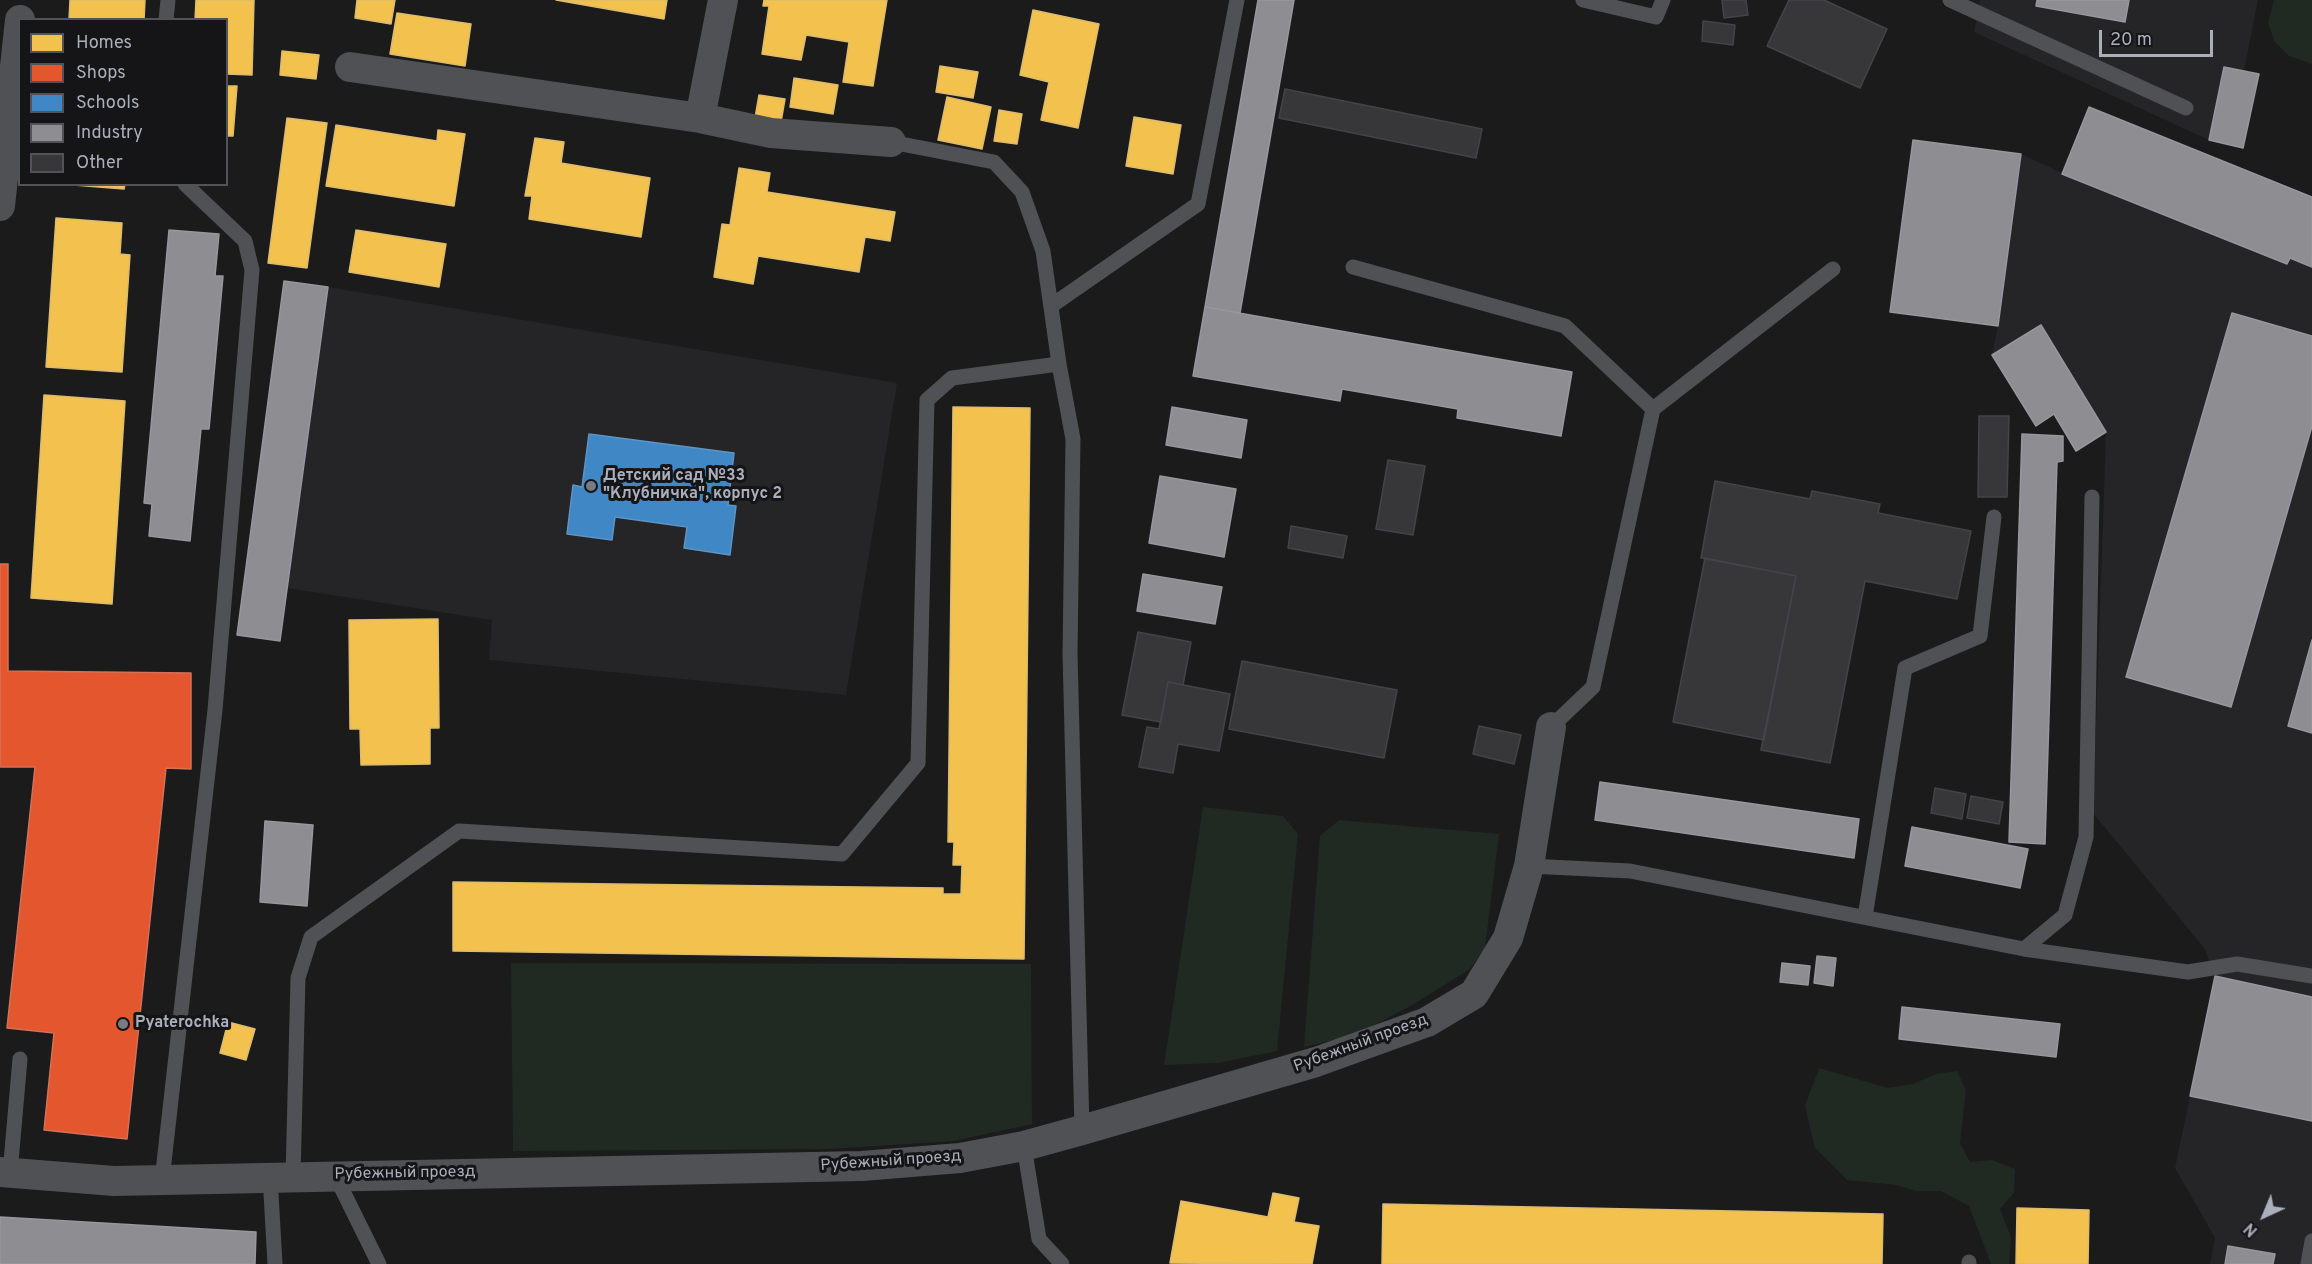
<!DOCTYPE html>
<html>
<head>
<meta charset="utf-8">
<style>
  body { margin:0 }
  #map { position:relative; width:2312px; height:1264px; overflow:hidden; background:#1b1b1b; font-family:Overpass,sans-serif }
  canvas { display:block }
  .legend { position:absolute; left:18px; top:18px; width:210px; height:168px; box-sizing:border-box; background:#151517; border:2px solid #515359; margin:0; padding:8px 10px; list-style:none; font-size:18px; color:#abafbc }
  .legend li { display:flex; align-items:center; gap:12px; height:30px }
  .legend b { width:30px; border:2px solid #515359 }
  .north { position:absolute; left:2234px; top:1186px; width:60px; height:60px; -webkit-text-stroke:4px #151517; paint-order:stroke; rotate:224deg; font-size:16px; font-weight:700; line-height:24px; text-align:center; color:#abafbc }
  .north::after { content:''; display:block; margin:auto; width:21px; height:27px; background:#abafbc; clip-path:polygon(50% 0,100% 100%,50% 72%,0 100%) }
  .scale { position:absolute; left:2099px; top:30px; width:114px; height:27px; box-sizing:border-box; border:3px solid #abafbc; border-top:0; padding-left:8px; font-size:18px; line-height:21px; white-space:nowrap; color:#abafbc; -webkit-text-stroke:4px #151517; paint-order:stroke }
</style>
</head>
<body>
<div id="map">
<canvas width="2312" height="1264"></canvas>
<ul class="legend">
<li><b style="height:16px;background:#f2c14e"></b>Homes</li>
<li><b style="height:16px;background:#e4572e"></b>Shops</li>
<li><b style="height:16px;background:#3f88c5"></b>Schools</li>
<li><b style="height:16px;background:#8d8d92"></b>Industry</li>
<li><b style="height:16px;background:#373739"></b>Other</li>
</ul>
<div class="north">N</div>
<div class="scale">20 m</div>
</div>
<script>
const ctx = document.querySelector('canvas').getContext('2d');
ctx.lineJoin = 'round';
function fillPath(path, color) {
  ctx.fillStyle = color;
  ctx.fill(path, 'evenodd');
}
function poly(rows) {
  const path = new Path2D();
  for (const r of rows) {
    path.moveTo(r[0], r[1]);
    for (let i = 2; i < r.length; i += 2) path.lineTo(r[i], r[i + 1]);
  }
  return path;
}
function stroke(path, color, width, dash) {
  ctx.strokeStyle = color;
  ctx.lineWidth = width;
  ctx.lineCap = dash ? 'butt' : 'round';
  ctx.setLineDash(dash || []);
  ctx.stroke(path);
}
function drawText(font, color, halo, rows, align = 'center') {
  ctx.font = font + ' Overpass,sans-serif';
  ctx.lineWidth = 6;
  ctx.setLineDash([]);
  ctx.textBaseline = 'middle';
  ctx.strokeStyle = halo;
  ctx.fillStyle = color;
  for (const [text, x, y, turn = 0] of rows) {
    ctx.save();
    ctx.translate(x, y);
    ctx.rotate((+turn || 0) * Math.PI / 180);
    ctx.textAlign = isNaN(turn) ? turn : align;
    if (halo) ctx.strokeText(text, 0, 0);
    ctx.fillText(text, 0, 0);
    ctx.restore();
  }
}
fillPath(poly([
  [1980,0,2258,0,2244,71,2259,74,2243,148,2209,140,1974,32],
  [2089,107,2312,197,2312,1264,2210,1264,2215,1238,2175,1168,2215,976,2205,949,2093,813,2106,432,2076,451,2054,415,2036,426,1992,355,1998,326,2021,154,2062,173],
  [328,287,897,383,846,695,489,660,492,620,287,588]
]), '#252527');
fillPath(poly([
  [2274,0,2312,0,2312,64,2289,56,2274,41,2268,22],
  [1203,807,1283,816,1298,834,1277,1051,1218,1063,1164,1065],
  [1339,820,1499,834,1485,948,1470,969,1414,1004,1356,1035,1304,1047,1320,836],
  [511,963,1031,964,1032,1124,954,1141,831,1149,513,1151],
  [1819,1068,1888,1088,1913,1084,1936,1074,1957,1071,1966,1090,1960,1143,1970,1162,1992,1160,2015,1169,2014,1193,2000,1209,2011,1237,2009,1264,1991,1264,1969,1206,1941,1191,1916,1191,1896,1185,1847,1180,1815,1148,1805,1106]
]), '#202922');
const homes = poly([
  [70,0,145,0,144,20,69,20,70,0],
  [196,0,254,0,252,75,226,74,226,20,195,20,196,0],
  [357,0,395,0,391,24,355,18,357,0],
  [556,0,667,0,664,19,556,0],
  [764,0,887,0,873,86,843,82,849,42,806,35,801,60,762,54,769,6,763,6,764,0],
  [1033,10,1099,24,1078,128,1041,120,1049,82,1020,75,1033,10],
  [397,13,471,24,465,66,390,54,397,13],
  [282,51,319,55,316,79,280,75,282,51],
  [940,66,978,72,973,98,936,92,940,66],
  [794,78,838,85,833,114,790,107,794,78],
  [226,86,237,86,233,136,226,136,226,86],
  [759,95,785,99,781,122,755,118,759,95],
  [947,97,991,107,982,149,938,140,947,97],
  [999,110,1022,114,1017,144,994,141,999,110],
  [1134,117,1181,125,1173,174,1126,166,1134,117],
  [287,118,327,123,307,268,268,263,287,118],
  [336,125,437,141,438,130,465,134,454,206,326,186,336,125],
  [535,138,564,142,561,163,650,178,641,237,529,219,532,196,525,196,535,138],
  [739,168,770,173,767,192,895,212,890,241,865,237,859,272,758,256,753,284,714,277,722,224,730,225,739,168],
  [61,184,125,184,124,189,61,184],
  [56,218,122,223,120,254,130,255,122,372,46,367,56,218],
  [356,230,446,244,439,287,349,272,356,230],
  [44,395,125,401,112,604,31,598,44,395],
  [953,407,1030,408,1024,959,453,951,453,882,943,888,943,894,961,894,962,865,953,865,954,842,948,842,953,407],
  [438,619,439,728,430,728,430,764,361,765,360,729,350,729,349,620,438,619],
  [228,1022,255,1029,246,1060,220,1053,228,1022],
  [1273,1193,1299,1198,1294,1222,1319,1226,1312,1264,1170,1263,1181,1201,1268,1217,1273,1193],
  [1383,1204,1883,1214,1882,1264,1382,1264,1383,1204],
  [2017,1208,2089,1210,2088,1264,2016,1264,2017,1208]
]);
fillPath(homes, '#f2c14e');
stroke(homes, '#ddbc6f', 1.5);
const shops = poly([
  [0,564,8,564,8,671,191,673,191,769,166,768,127,1139,44,1130,54,1033,7,1028,35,767,0,767,0,564]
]);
fillPath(shops, '#e4572e');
stroke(shops, '#d37159', 1.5);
const schools = poly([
  [589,434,734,453,728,505,736,506,730,555,684,548,687,527,615,517,612,540,567,534,573,485,582,487,589,434]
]);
fillPath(schools, '#3f88c5');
stroke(schools, '#5f94c2', 1.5);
const industry = poly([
  [1258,0,1294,0,1240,313,1205,307,1258,0],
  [2037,0,2129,0,2125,22,2036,6,2037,0],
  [2224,67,2259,74,2243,148,2209,140,2224,67],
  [2089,107,2312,197,2312,267,2290,258,2287,264,2062,174,2089,107],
  [1913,140,2021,154,1998,326,1890,312,1913,140],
  [169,230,219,234,215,276,223,276,209,429,201,429,190,541,149,536,152,504,144,503,169,230],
  [284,281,328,287,280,641,237,635,284,281],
  [1205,307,1572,372,1561,436,1457,418,1458,409,1342,389,1340,401,1193,376,1205,307],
  [2232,313,2312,336,2312,426,2231,707,2126,677,2232,313],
  [2041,325,2106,432,2076,451,2054,414,2036,426,1992,355,2041,325],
  [1172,407,1247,420,1241,458,1166,445,1172,407],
  [2022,434,2063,436,2063,461,2057,462,2045,844,2009,842,2022,434],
  [1160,476,1236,489,1224,557,1149,543,1160,476],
  [1143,574,1222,587,1215,624,1137,611,1143,574],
  [2312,640,2312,733,2288,726,2312,640],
  [1600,782,1859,819,1854,858,1595,820,1600,782],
  [265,821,313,825,307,906,260,902,265,821],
  [1912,827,2028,849,2020,888,1905,866,1912,827],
  [1817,956,1836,958,1833,986,1814,983,1817,956],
  [1782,963,1810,966,1808,985,1780,982,1782,963],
  [2215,976,2312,997,2312,1121,2190,1096,2215,976],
  [1902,1007,2060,1024,2056,1057,1899,1039,1902,1007],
  [0,1217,256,1232,255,1264,0,1264,0,1217],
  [2228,1246,2275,1254,2273,1264,2225,1264,2228,1246]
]);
fillPath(industry, '#8d8d92');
stroke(industry, '#96979f', 1.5);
const building = poly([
  [1722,0,1746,0,1748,15,1724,18,1722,0],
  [1789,0,1824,0,1887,29,1860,88,1767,46,1789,0],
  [1703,21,1735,25,1733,45,1702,41,1703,21],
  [1285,89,1482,129,1476,158,1279,118,1285,89],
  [1979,416,2009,416,2007,497,1978,497,1979,416],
  [1388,460,1425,466,1413,535,1376,529,1388,460],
  [1715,481,1810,499,1812,491,1880,504,1878,513,1971,531,1957,599,1865,581,1830,763,1761,750,1796,576,1701,558,1715,481],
  [1291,526,1347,536,1343,558,1288,548,1291,526],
  [1705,558,1796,576,1764,740,1673,722,1705,558],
  [1138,632,1191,642,1183,685,1168,682,1161,722,1122,715,1138,632],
  [1242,661,1397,690,1384,758,1229,729,1242,661],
  [1168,682,1230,694,1219,751,1178,744,1173,773,1139,767,1147,727,1159,729,1168,682],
  [1479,726,1521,735,1514,764,1473,754,1479,726],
  [1935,788,1966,794,1962,819,1931,813,1935,788],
  [1971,796,2003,802,1999,824,1967,818,1971,796]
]);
fillPath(building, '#373739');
stroke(building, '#434447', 1.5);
stroke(poly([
  [1583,0,1656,17,1663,0],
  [1950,0,2186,108],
  [166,20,168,0],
  [891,142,994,162,1022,192,1043,251,1059,364,1073,439,1070,653,1082,1130],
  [1353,267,1565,326,1653,409,1593,687,1551,727],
  [1051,306,1198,204,1237,0],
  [1653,409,1833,269],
  [1529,866,1630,871,2024,949,2065,915,2086,837,2092,497],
  [1865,917,1905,668,1980,636,1994,517],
  [2024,949,2188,972,2237,964,2312,976],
  [1024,1146,1039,1239,1062,1264],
  [10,1173,20,1059],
  [335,1175,379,1264],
  [270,1176,275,1264],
  [293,1176,298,978,311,937,459,831,842,854,918,763,927,400,952,378,1059,364],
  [162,1180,215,710,252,270,245,241,185,184],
  [1969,1264,1969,1262],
  [2308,1264,2312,1241]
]), '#505155', 15);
stroke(poly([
  [350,67,700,118,771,133,891,142],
  [700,118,723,0],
  [0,206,20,20],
  [0,1172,114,1181,862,1166,960,1158,1024,1146,1082,1130,1316,1062,1427,1022,1474,994,1508,938,1529,866,1551,727]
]), '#505155', 30);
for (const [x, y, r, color] of [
  [591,486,6,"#797b84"],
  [123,1024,6,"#797b84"]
]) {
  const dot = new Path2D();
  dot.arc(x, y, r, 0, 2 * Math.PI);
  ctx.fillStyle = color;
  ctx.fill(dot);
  stroke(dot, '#151517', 2);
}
drawText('bold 16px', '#abafbc', '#151517', [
  ["Детский сад №33",603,477],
  ["\"Клубничка\", корпус 2",603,495],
  ["Pyaterochka",135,1024]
], 'left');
drawText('16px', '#abafbc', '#151517', [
  ["Рубежный проезд",1361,1044,-20],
  ["Рубежный проезд",891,1162,-4],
  ["Рубежный проезд",405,1174,-1]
]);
</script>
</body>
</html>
